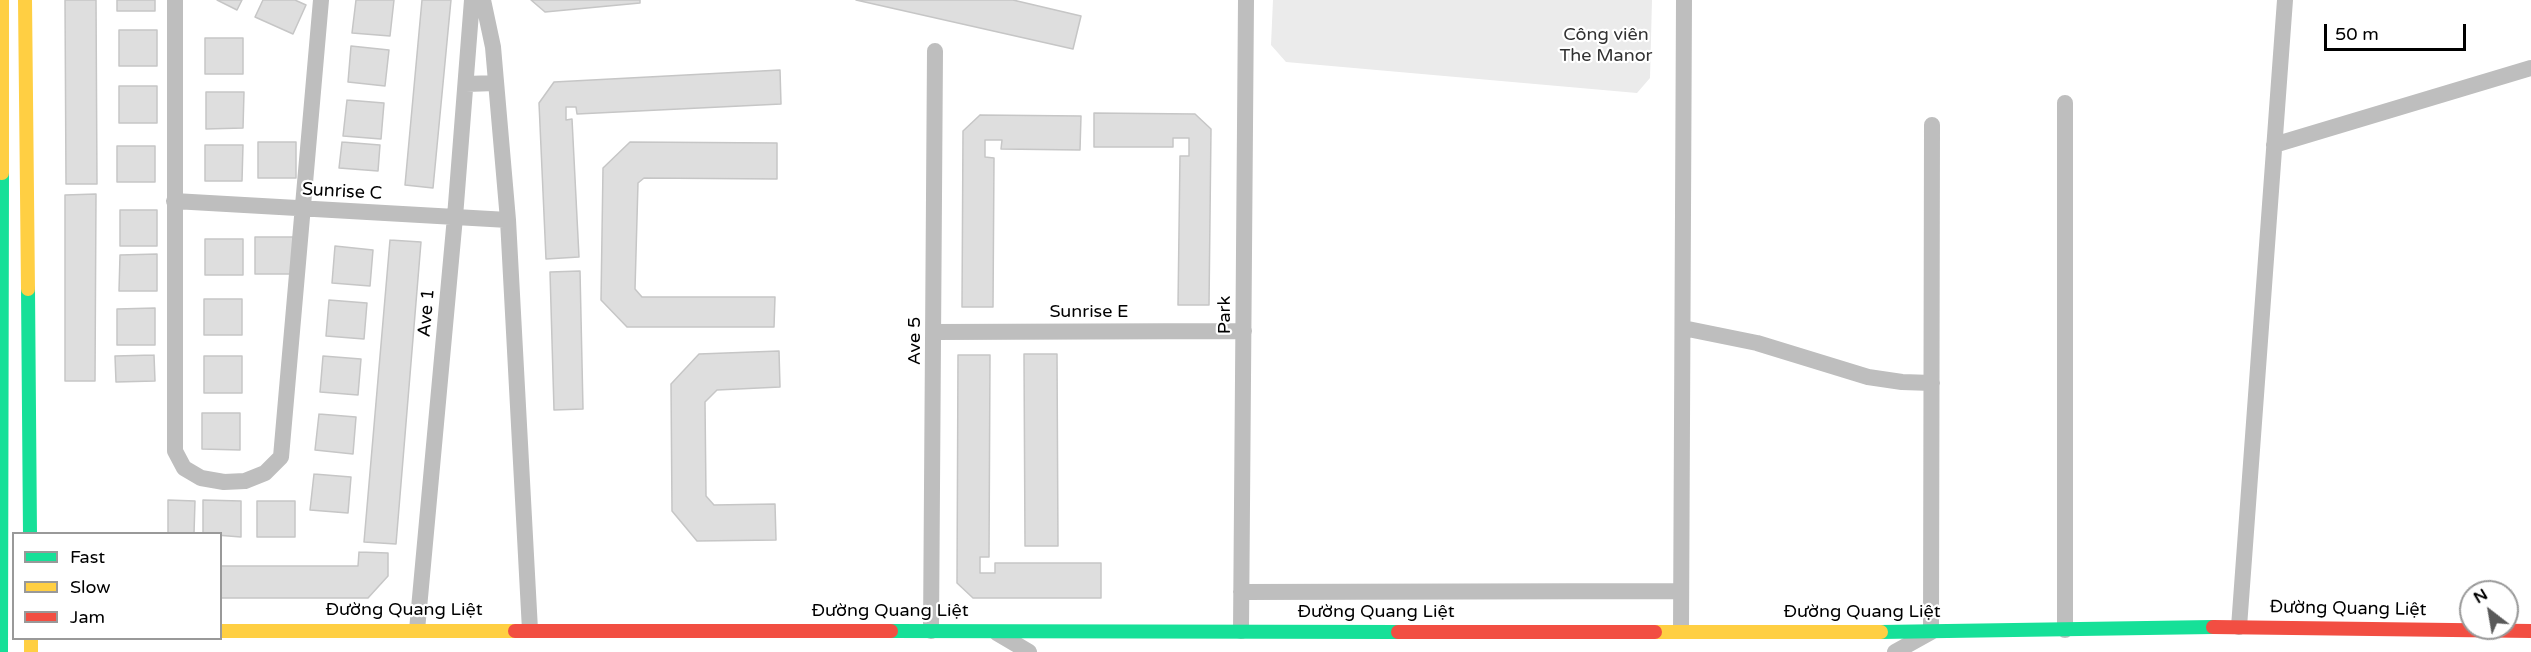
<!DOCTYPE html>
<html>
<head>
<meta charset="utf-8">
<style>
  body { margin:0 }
  #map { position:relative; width:2531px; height:652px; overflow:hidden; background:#fff; font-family:"Varela Round",sans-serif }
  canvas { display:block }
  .legend { position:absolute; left:12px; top:532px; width:210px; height:108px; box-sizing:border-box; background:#fff; border:2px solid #999; margin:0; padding:8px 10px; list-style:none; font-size:18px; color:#000 }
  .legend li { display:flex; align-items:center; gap:12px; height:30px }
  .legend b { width:30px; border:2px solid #999 }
  .north { position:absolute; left:2459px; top:580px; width:60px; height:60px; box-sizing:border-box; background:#fff; border:2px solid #999; border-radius:50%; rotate:329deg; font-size:16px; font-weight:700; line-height:24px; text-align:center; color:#000 }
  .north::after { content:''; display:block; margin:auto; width:21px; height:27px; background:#595959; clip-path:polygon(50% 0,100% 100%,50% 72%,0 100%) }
  .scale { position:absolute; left:2324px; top:24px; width:142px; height:27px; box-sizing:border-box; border:3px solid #000; border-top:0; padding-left:8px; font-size:18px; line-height:21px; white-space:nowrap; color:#000; -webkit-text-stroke:4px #fff; paint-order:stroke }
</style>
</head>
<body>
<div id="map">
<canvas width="2531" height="652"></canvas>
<ul class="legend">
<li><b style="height:8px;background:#16e098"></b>Fast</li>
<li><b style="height:8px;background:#ffcf43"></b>Slow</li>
<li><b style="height:8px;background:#f24e42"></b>Jam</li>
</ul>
<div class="north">N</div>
<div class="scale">50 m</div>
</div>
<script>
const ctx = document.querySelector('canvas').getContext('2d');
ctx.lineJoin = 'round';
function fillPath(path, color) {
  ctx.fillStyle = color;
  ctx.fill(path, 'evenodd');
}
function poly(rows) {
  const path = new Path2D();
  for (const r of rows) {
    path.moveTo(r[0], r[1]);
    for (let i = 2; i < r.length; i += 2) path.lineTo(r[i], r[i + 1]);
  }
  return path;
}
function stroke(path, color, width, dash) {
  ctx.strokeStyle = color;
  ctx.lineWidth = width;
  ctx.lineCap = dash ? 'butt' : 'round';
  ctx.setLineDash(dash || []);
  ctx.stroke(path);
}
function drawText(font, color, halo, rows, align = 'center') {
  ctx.font = font + ' "Varela Round",sans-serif';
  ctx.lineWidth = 4.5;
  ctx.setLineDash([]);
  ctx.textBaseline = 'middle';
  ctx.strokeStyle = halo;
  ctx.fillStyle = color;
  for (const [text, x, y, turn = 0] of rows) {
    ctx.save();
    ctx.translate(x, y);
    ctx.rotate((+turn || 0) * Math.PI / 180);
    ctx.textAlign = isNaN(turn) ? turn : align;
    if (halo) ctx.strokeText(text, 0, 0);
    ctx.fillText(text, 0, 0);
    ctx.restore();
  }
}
fillPath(poly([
  [1273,0,1652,0,1650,78,1637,93,1286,62,1271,45]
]), '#ebebeb');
const building = poly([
  [65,0,96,0,97,184,66,184,65,0],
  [117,0,155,0,155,11,117,11,117,0],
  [217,0,242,0,237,10,217,0],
  [263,0,295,0,306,5,293,34,255,17,263,0],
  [356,0,394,0,390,36,352,33,356,0],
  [422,0,451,0,433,188,405,185,422,0],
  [531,0,640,0,640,3,545,12,531,0],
  [856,0,1013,0,1081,16,1073,49,856,0],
  [119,30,157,30,157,66,119,66,119,30],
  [205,38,243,38,243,74,205,74,205,38],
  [351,46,389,50,385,86,348,82,351,46],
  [780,70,781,104,577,114,576,107,566,107,566,120,572,119,579,257,546,259,539,103,554,82,780,70],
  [119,86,157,86,157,123,119,123,119,86],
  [206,92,244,92,243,128,206,129,206,92],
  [347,100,384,103,381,139,343,136,347,100],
  [1094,113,1195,114,1211,129,1209,305,1178,305,1180,156,1189,156,1189,138,1173,138,1173,147,1094,147,1094,113],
  [980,115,1081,116,1080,150,1001,149,1002,140,985,140,985,157,994,158,993,307,962,307,963,131,980,115],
  [258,142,296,142,296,178,258,178,258,142],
  [342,142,380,145,378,171,339,168,342,142],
  [630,142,777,143,777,179,644,178,638,183,635,289,642,297,775,297,774,327,627,327,601,300,603,168,630,142],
  [205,145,243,145,242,181,205,181,205,145],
  [117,146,155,146,155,182,117,182,117,146],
  [96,194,95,381,65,381,65,195,96,194],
  [120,210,157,210,157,246,120,246,120,210],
  [255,237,293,237,293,274,255,274,255,237],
  [205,239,243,239,243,275,205,275,205,239],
  [390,240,421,242,396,544,364,542,390,240],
  [335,246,373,250,370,286,332,283,335,246],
  [157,254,157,291,119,291,120,255,157,254],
  [580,271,583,409,554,410,550,272,580,271],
  [204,299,242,299,242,335,204,335,204,299],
  [329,300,367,303,364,339,326,336,329,300],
  [155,308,155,345,117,345,117,309,155,308],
  [779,351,780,387,717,390,705,402,706,496,714,505,775,504,776,540,697,541,672,511,671,384,699,354,779,351],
  [1024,354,1057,354,1058,546,1025,546,1024,354],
  [154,355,155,381,116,382,115,356,154,355],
  [958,355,990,355,989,557,980,557,980,573,995,573,995,563,1101,563,1101,598,973,598,957,583,958,355],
  [204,356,242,356,242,393,204,393,204,356],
  [323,356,361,359,358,395,320,392,323,356],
  [202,413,240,413,240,450,202,449,202,413],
  [319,414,356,417,353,454,315,450,319,414],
  [314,474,351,477,348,513,310,510,314,474],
  [168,500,195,501,194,534,168,534,168,500],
  [203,500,241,501,241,537,203,534,203,500],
  [257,501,295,501,295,537,257,537,257,501],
  [359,552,388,553,388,576,368,598,220,598,220,566,358,566,359,552]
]);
fillPath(building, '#dedede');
stroke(building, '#c6c6c6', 1.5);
stroke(poly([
  [175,0,175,451,184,468,201,478,224,482,245,481,265,473,281,457,321,0],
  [483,0,493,47,508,220,530,630],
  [466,84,496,83],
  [2274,145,2531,68],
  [174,201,508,220],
  [1683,328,1757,343,1868,377,1902,382,1932,383],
  [934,332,1244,331],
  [1241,592,1681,591],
  [2239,627,2285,0],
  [417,630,455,217,472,0],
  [2065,630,2065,103],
  [931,631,935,51],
  [1241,631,1246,0],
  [1681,631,1684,0],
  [997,633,1029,652],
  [1895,652,1931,632,1932,125]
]), '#bebebe', 16);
stroke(poly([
  [28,289,30,534],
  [891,631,1398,632],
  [1881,632,2213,627],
  [1,652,2,173]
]), '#16e098', 14);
stroke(poly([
  [25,0,28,289],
  [2,173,2,0],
  [220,631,515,631],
  [1655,632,1881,632],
  [31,638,31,652]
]), '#ffcf43', 14);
stroke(poly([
  [2213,627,2531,631],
  [515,631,891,631],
  [1398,632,1655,632]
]), '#f24e42', 14);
drawText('18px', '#313131', '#fff', [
  ["Công viên",1606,35],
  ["The Manor",1606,56]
]);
drawText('18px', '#000', '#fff', [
  ["Sunrise C",342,192,3],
  ["Sunrise E",1089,312],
  ["Ave 1",427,313,-85],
  ["Park",1225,315,-90],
  ["Ave 5",915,341,-90],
  ["Đường Quang Liệt",2348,609,1],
  ["Đường Quang Liệt",404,610],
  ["Đường Quang Liệt",890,611],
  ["Đường Quang Liệt",1376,612],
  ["Đường Quang Liệt",1862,612]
]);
</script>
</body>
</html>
